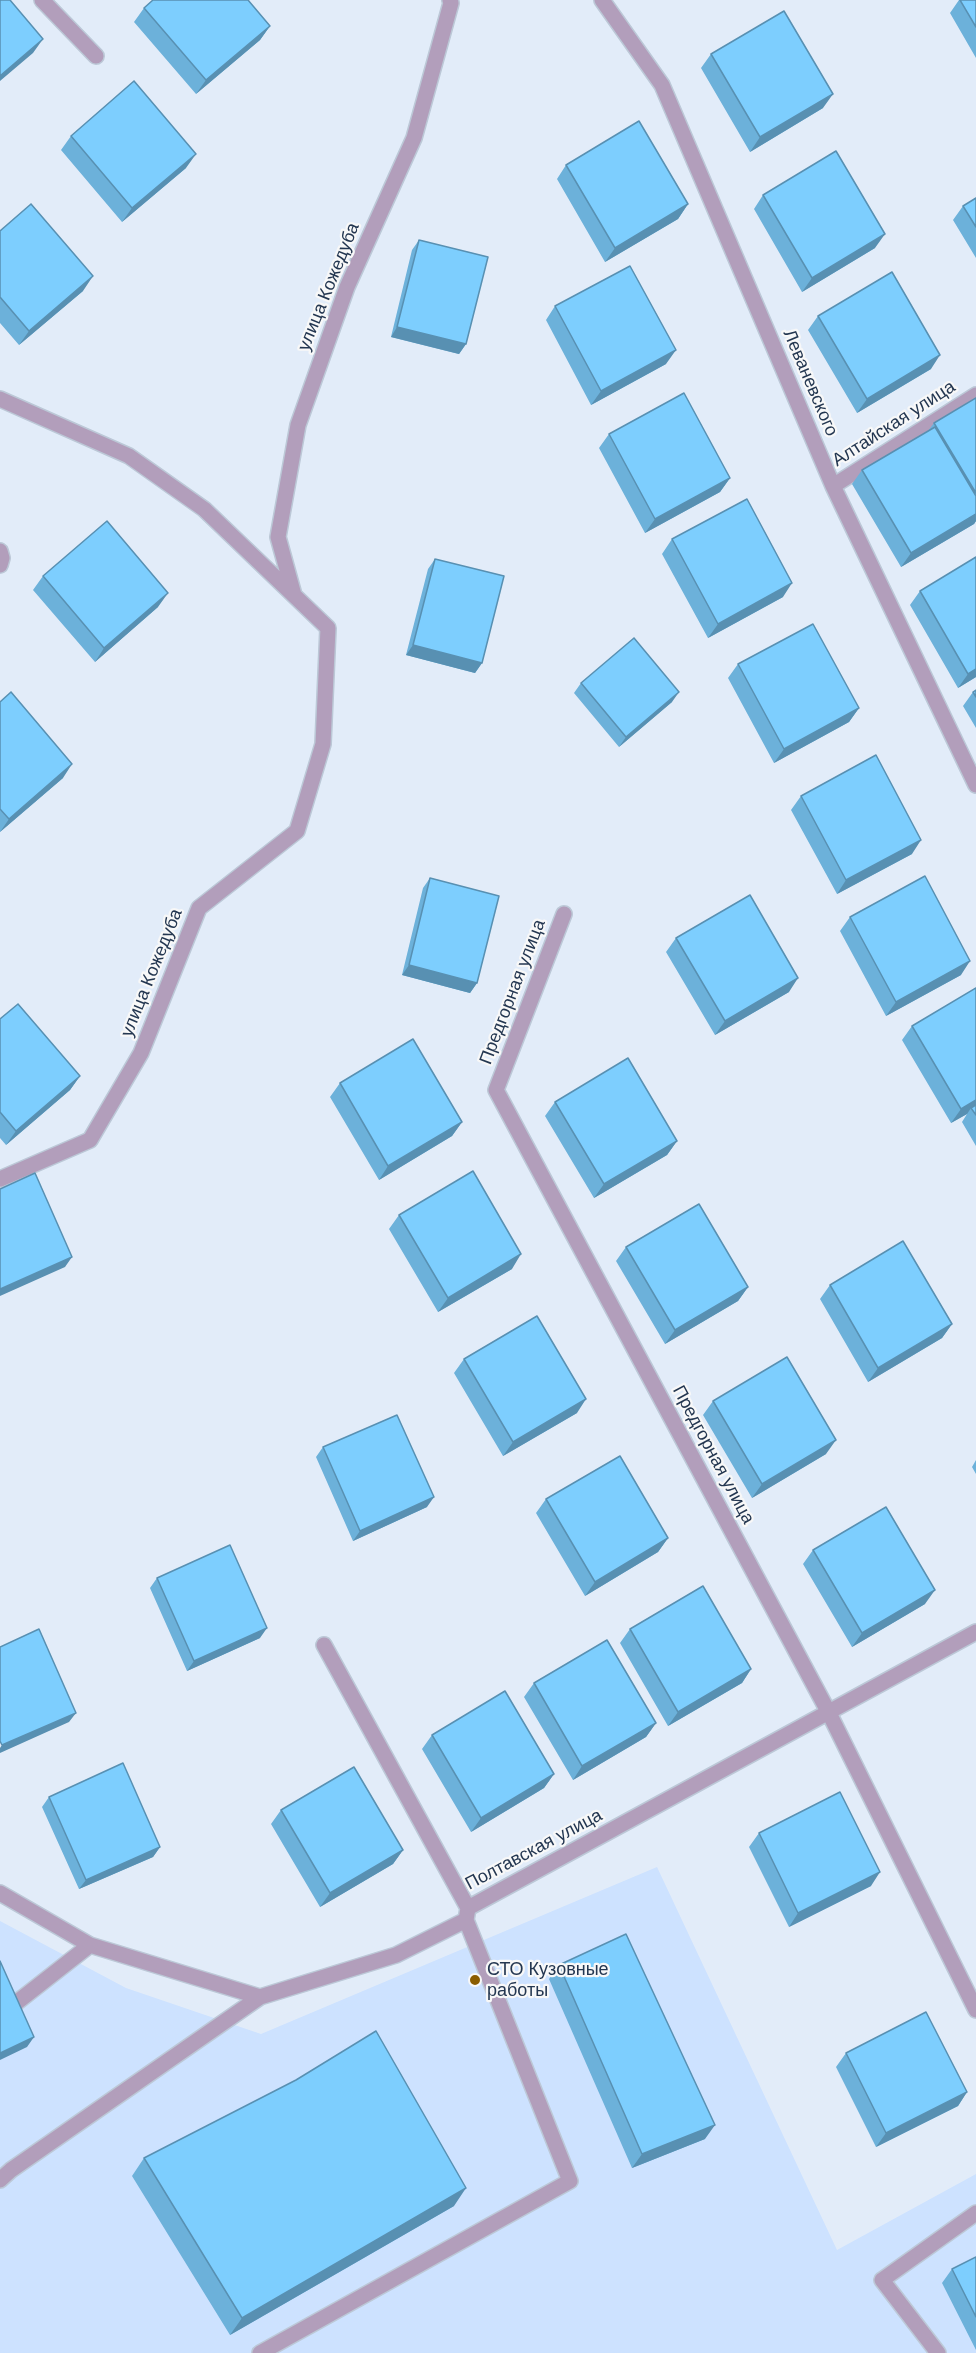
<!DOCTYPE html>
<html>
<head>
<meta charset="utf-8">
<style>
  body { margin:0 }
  canvas { display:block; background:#e2ecf9 }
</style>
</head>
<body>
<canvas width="976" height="2353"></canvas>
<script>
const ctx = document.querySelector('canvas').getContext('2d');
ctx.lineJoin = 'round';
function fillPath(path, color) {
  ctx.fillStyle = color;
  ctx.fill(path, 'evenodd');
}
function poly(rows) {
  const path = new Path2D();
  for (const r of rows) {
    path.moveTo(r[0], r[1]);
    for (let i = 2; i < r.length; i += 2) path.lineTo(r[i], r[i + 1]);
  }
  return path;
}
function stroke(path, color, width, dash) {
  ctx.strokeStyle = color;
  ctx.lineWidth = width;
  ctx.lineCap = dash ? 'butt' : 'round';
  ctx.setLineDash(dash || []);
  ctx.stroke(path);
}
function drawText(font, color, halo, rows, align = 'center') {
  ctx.font = font + ' Helvetica,sans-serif';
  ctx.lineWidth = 4.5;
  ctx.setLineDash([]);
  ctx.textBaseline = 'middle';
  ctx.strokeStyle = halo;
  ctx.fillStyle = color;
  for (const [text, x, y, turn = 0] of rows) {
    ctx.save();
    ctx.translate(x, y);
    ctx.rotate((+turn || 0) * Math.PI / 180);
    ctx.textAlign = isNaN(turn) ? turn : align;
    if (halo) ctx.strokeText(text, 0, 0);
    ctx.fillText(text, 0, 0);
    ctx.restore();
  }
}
fillPath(poly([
  [657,1867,837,2250,976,2174,976,2353,0,2353,0,1921,126,1988,261,2034]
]), '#cde2ff');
const minor = poly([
  [42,0,96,56],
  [602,0,662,85,833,486,976,785],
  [0,399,129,456,204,509,328,628,323,744,297,831,199,908,141,1053,90,1140,0,1179],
  [833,486,976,395],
  [0,551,2,558,0,565],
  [294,595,278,537,298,425,347,287,414,138,451,3,450,0],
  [564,914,496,1090,829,1713,976,2010],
  [324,1645,468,1908],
  [0,1893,90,1945,260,1997,396,1955,466,1920,468,1908,976,1632],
  [16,2003,90,1945],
  [0,2180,11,2170,260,1997],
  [260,2353,570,2181,466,1920],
  [938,2353,882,2280,976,2213]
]);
stroke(minor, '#bcc8d7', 18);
stroke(minor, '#b29ebb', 15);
fillPath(poly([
  [959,0,976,0,976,58,950,13],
  [144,8,270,26,260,40,196,94,134,22],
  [711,54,823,108,750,152,701,68],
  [71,136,186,168,122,222,61,150],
  [566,165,688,204,678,219,605,262,557,179],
  [763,195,875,248,802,292,754,209],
  [976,198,976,258,953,220,963,206],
  [0,231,83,291,19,345,0,323],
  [419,240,466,344,459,354,391,337,412,250],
  [555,306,666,364,591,405,546,320],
  [818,316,931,369,857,413,808,330],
  [976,398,976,521,974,524,901,567,852,484,862,470,928,431,934,423],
  [609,434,730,478,720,492,645,533,599,448],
  [672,539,783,597,708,638,662,554],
  [435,559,482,663,475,673,406,655,428,569],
  [43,576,158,607,95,662,33,590],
  [920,591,976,677,958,688,910,605],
  [738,664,859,708,849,722,774,763,728,678],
  [581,683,672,702,619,747,574,693],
  [976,690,976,728,963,706,973,692],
  [0,702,63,778,0,832],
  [801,796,912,854,837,894,791,810],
  [430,878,477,983,470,993,402,975,423,888],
  [850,917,961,975,886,1016,840,931],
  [676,938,789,992,715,1035,666,952],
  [976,988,976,1146,962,1122,967,1114,951,1123,902,1040,912,1026],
  [0,1019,80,1076,70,1090,6,1145,0,1138],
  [340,1083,462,1122,452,1136,379,1180,330,1097],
  [555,1102,677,1141,667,1155,594,1198,545,1116],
  [399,1215,512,1269,438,1312,389,1229],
  [626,1247,748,1287,738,1301,665,1344,616,1261],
  [830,1285,952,1324,942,1338,868,1382,820,1299],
  [464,1359,577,1413,503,1456,454,1373],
  [713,1401,826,1454,752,1498,703,1415],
  [323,1447,427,1507,353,1541,316,1457],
  [976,1460,976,1474,972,1467],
  [546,1499,668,1538,658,1552,585,1596,536,1513],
  [813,1550,925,1604,852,1647,803,1564],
  [157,1578,260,1638,187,1671,150,1588],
  [630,1629,751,1669,742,1683,668,1726,620,1643],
  [534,1683,656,1723,646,1737,573,1780,524,1697],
  [432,1735,554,1774,544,1788,471,1832,422,1749],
  [49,1797,160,1847,153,1857,79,1889,42,1807],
  [281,1810,403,1850,393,1864,320,1907,271,1824],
  [759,1833,871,1886,789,1927,749,1847],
  [559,1965,705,2139,632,2168,549,1979],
  [846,2053,967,2092,958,2106,876,2147,836,2067],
  [144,2158,454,2206,230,2335,132,2176],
  [976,2257,976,2350,942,2283,952,2269]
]), '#6cb1da');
fillPath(poly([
  [270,26,260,40,196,94,206,80],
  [43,39,33,53,0,81,0,76],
  [833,94,823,108,750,152,760,137],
  [196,154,186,168,122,222,132,208],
  [688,204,678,219,605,262,615,248],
  [885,234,875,248,802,292,812,278],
  [93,276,83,291,19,345,29,331],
  [397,327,466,344,459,354,391,337],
  [676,350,666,364,591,405,601,391],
  [940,355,931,369,857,413,867,399],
  [730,478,720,492,645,533,655,519],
  [976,514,976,521,974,524,901,567,911,553],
  [792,583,783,597,708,638,718,624],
  [168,593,158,607,95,662,104,648],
  [413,645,482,663,475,673,406,655],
  [976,669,976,677,958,688,968,674],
  [679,692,672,702,619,747,626,737],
  [859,708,849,722,774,763,784,749],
  [72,764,63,778,0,832,9,819],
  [921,840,912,854,837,894,846,880],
  [970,961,961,975,886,1016,896,1002],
  [409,965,477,983,470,993,402,975],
  [798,978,789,992,715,1035,725,1021],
  [80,1076,70,1090,6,1145,16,1131],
  [976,1100,976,1108,971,1108,967,1114,951,1123,961,1109],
  [462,1122,452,1136,379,1180,388,1166],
  [677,1141,667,1155,594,1198,604,1184],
  [521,1254,512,1269,438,1312,448,1298],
  [72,1257,65,1267,0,1296,0,1289],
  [748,1287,738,1301,665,1344,675,1330],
  [952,1324,942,1338,868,1382,878,1368],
  [586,1399,577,1413,503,1456,513,1442],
  [836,1440,826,1454,752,1498,762,1484],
  [434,1497,427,1507,353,1541,360,1531],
  [668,1538,658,1552,585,1596,595,1582],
  [935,1590,925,1604,852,1647,862,1633],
  [267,1628,260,1638,187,1671,194,1661],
  [751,1669,742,1683,668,1726,678,1712],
  [76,1713,69,1722,0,1753,0,1748,2,1745],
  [656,1723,646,1737,573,1780,582,1766],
  [554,1774,544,1788,471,1832,481,1818],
  [160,1847,153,1857,79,1889,86,1880],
  [403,1850,393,1864,320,1907,330,1893],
  [880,1872,871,1886,789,1927,798,1913],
  [34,2037,27,2047,0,2060,0,2053],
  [967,2092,958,2106,876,2147,886,2133],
  [715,2125,705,2139,632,2168,642,2154],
  [466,2188,454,2206,230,2335,242,2318]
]), '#5890b2');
const building = poly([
  [0,0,10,0,43,39,0,76,0,0],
  [153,0,248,0,270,26,206,80,144,8,153,0],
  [960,0,976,0,976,27,960,0],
  [784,11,833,94,760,137,711,54,784,11],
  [134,81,196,154,132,208,71,136,134,81],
  [639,121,688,204,615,248,566,165,639,121],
  [836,151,885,234,812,278,763,195,836,151],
  [976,198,976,227,963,206,976,198],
  [31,204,93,276,29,331,0,297,0,231,31,204],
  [419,240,488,257,466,344,397,327,419,240],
  [630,266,676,350,601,391,555,306,630,266],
  [892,272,940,355,867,399,818,316,892,272],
  [684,393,730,478,655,519,609,434,684,393],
  [976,398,976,493,934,423,976,398],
  [935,427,976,496,976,514,911,553,862,470,935,427],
  [747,499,792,583,718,624,672,539,747,499],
  [107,521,168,593,104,648,43,576,107,521],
  [976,557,976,669,968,674,920,591,976,557],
  [435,559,504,576,482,663,413,645,435,559],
  [813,624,859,708,784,749,738,664,813,624],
  [634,638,679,692,626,737,581,683,634,638],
  [976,690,976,697,973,692,976,690],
  [11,692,72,764,9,819,0,809,0,702,11,692],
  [876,755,921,840,846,880,801,796,876,755],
  [925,876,970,961,896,1002,850,917,925,876],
  [430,878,499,896,477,983,409,965,430,878],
  [750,895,798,978,725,1021,676,938,750,895],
  [976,988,976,1100,961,1109,912,1026,976,988],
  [18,1004,80,1076,16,1131,0,1112,0,1019,18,1004],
  [413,1039,462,1122,388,1166,340,1083,413,1039],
  [628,1058,677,1141,604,1184,555,1102,628,1058],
  [976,1105,976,1115,971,1108,976,1105],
  [473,1171,521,1254,448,1298,399,1215,473,1171],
  [35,1173,72,1257,0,1289,0,1189,35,1173],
  [699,1204,748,1287,675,1330,626,1247,699,1204],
  [903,1241,952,1324,878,1368,830,1285,903,1241],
  [537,1316,586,1399,513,1442,464,1359,537,1316],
  [787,1357,836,1440,762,1484,713,1401,787,1357],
  [397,1415,434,1497,360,1531,323,1447,397,1415],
  [620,1456,668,1538,595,1582,546,1499,620,1456],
  [886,1507,935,1590,862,1633,813,1550,886,1507],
  [230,1545,267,1628,194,1661,157,1578,230,1545],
  [703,1586,751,1669,678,1712,630,1629,703,1586],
  [39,1629,76,1713,2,1745,0,1741,0,1647,39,1629],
  [607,1640,656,1723,582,1766,534,1683,607,1640],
  [505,1691,554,1774,481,1818,432,1735,505,1691],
  [123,1763,160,1847,86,1880,49,1797,123,1763],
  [354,1767,403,1850,330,1893,281,1810,354,1767],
  [840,1792,880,1872,798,1913,759,1833,840,1792],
  [626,1934,715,2125,642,2154,559,1965,626,1934],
  [0,1961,34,2037,0,2053,0,1961],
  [926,2012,967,2092,886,2133,846,2053,926,2012],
  [376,2031,466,2188,242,2318,144,2158,296,2080,376,2031],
  [976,2257,976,2317,952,2269,976,2257]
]);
fillPath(building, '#7dcefe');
stroke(building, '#5890b2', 1.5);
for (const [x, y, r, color] of [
  [475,1980,6,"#8a5c00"]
]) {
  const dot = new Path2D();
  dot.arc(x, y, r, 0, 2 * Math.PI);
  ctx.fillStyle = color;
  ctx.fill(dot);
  stroke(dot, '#f8f8f8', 2);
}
drawText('18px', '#243751', '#f8f8f8', [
  ["улица Кожедуба",329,287,-68],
  ["Леваневского",810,383,67],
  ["Алтайская улица",894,424,-33],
  ["улица Кожедуба",152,973,-68],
  ["Предгорная улица",513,992,-69],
  ["Предгорная улица",713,1455,62],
  ["Полтавская улица",534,1850,-28]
]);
drawText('18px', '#243751', '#f8f8f8', [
  ["СТО Кузовные",487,1970],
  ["работы",487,1991]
], 'left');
</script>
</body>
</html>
